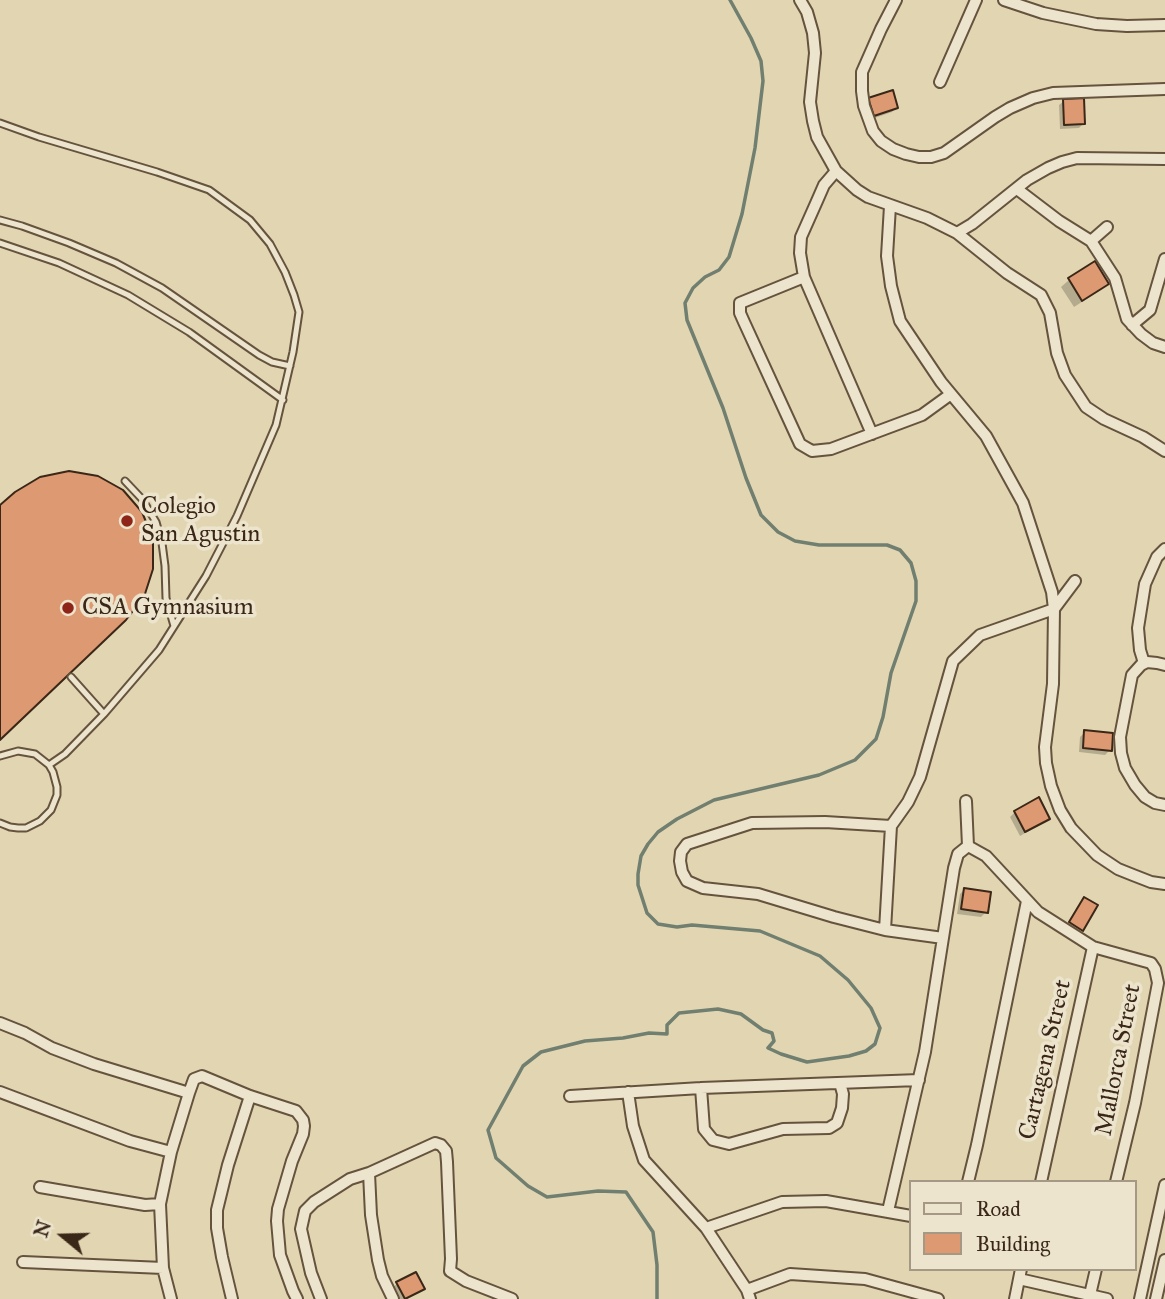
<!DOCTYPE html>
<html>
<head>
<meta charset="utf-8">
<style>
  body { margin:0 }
  #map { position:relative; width:1165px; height:1299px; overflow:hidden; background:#e2d6b2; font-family:"IM FELL Great Primer",serif }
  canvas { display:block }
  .legend { position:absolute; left:909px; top:1180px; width:228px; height:91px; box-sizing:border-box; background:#ece4cd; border:2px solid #a59885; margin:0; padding:9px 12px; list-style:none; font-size:21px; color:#3b2718 }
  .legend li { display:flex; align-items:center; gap:14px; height:35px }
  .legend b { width:35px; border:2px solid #a59885 }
  .north { position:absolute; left:28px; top:1201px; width:70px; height:70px; -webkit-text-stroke:5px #ece4cd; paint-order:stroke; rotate:289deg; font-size:19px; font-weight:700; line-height:28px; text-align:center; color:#3b2718 }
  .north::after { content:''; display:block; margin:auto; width:24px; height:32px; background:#3b2718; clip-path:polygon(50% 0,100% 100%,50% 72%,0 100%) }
</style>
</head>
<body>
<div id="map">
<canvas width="1165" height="1299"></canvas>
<ul class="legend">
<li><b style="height:9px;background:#ece4cd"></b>Road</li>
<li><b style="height:19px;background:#dd9971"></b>Building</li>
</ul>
<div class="north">N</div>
</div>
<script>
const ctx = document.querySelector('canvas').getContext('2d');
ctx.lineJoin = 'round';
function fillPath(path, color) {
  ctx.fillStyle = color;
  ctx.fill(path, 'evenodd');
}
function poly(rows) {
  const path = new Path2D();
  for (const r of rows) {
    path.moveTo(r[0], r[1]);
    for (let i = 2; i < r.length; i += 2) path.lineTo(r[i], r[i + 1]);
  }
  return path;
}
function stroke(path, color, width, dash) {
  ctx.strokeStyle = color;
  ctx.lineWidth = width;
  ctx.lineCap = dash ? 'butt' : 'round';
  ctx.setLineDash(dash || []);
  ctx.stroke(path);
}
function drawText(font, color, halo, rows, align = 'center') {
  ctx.font = font + ' "IM FELL Great Primer",serif';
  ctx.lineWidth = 7;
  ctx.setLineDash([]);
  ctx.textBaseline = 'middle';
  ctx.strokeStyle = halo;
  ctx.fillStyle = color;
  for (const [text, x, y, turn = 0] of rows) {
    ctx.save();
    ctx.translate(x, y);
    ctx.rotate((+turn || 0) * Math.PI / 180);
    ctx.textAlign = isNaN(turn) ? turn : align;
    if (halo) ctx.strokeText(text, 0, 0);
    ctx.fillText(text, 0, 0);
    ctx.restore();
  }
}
fillPath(poly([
  [869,100,896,108,892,112,869,120,865,105],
  [1064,101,1083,124,1079,128,1060,129,1059,105],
  [1094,264,1107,284,1099,291,1074,307,1061,287,1069,280],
  [1085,732,1110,750,1105,755,1079,752,1080,737],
  [1015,812,1048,819,1043,823,1020,836,1010,817],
  [964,890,986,912,981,917,957,914,960,894],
  [1084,899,1082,929,1077,934,1065,927,1080,903],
  [397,1284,423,1288,418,1293,407,1299,398,1299,392,1288]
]), '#0003');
stroke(poly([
  [657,1299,657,1265,653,1232,626,1192,598,1191,547,1197,528,1186,496,1158,488,1130,523,1066,541,1052,585,1041,623,1038,649,1033,667,1034,667,1025,679,1013,718,1009,741,1014,763,1030,772,1033,774,1041,768,1048,781,1054,807,1062,849,1056,866,1051,875,1044,880,1028,871,1008,848,980,820,956,760,931,692,925,677,927,658,924,647,913,638,885,638,874,641,856,648,844,658,832,677,819,714,800,819,775,855,760,876,739,883,717,891,673,916,601,916,581,911,563,900,550,887,545,819,545,795,541,778,532,761,515,746,478,723,408,687,320,685,303,693,288,705,277,719,270,729,257,742,214,755,148,763,81,761,61,751,38,730,0]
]), '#717f70', 3.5);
const building = poly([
  [893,90,898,108,874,116,868,98,893,90],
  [1084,98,1085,124,1064,125,1063,99,1084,98],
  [1095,261,1109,284,1082,301,1068,278,1095,261],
  [69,471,98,476,123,490,142,512,153,539,153,569,144,597,126,620,0,740,0,505,15,492,40,477,69,471],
  [1084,730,1113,733,1112,751,1083,748,1084,730],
  [1039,797,1050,819,1025,832,1014,811,1039,797],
  [964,888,991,892,988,913,961,909,964,888],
  [1084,897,1098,905,1083,931,1069,922,1084,897],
  [416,1272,425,1289,405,1299,396,1282,416,1272]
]);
fillPath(building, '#dd9971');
stroke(building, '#3b2718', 2);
const service = poly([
  [0,123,39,137,157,172,209,190,250,220,270,244,285,272,294,295,299,312,293,352,276,425,237,516,206,576,159,650,104,714,65,754,49,765],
  [0,220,22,226,69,243,116,263,162,288,259,355,272,362,290,366],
  [0,243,59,263,128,295,189,332,283,400],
  [125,481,142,499,156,522,162,543,165,566,166,598,174,626],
  [71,677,104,714],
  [0,756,18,751,35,754,49,765,53,772,57,787,57,795,51,810,40,821,26,828,18,828,10,827,0,823]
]);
const minor = poly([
  [800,0,807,12,813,33,815,53,810,102,813,121,817,137,836,171,857,190,868,197,927,218,957,233,1007,273,1041,295,1050,313,1057,353,1065,375,1086,407,1104,419,1143,437,1165,451],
  [896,0,881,29,866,63,862,72,862,91,864,106,873,131,881,141,893,149,906,154,919,157,931,157,944,153,995,117,1010,108,1033,98,1053,93,1165,89],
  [1004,0,1043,13,1096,24,1127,26,1165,25],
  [940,82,976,0],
  [836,171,824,185,817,201,801,237,800,253,804,277,872,434],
  [1017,189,1059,221,1091,241,1115,278,1127,319,1141,334,1153,343,1165,347],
  [890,206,887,256,891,286,900,321,941,382,986,436,1023,503,1052,592,1054,609,980,635,953,661,920,777,908,802,891,826,825,822,752,823,687,844,681,852,680,861,682,872,687,881,703,888,758,894,834,917,885,930,943,938],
  [957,233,972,224,1027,180,1048,168,1062,162,1077,158,1165,159],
  [1091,241,1107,227],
  [804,277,740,303,740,313,744,322,800,444,812,451,831,449,922,415,951,394],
  [1132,325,1150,310,1165,259],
  [1075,581,1054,609,1053,684,1045,747,1046,763,1051,786,1060,810,1071,828,1097,855,1118,869,1133,875,1151,882,1165,884],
  [1144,663,1140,650,1138,628,1145,584,1157,557,1165,549],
  [1165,665,1157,663,1147,662,1141,665,1132,675,1120,737,1121,753,1125,768,1135,785,1145,797,1155,803,1165,805],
  [966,801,968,846,986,856,1038,912,1093,947,1151,963,1155,969,1158,983,1135,1103,1116,1182],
  [885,930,891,826],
  [0,1023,25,1033,52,1048,94,1064,189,1093],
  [701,1088,704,1129,713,1140,729,1144,783,1129,829,1128,837,1123,842,1108,843,1094,840,1083],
  [0,1092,130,1141,171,1152],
  [628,1092,633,1126,644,1160,706,1228,747,1290,750,1299],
  [570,1096,701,1088,919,1080],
  [369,1173,371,1215,378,1260,382,1276,393,1299],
  [968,1182,977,1145,1027,901],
  [1041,1182,1093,947],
  [40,1187,145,1205,160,1204],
  [888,1211,925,1052,954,868,958,854,968,846],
  [706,1228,782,1202,826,1201,911,1216],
  [23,1262,163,1268],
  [1019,1279,1107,1299],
  [747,1290,790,1274,865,1279,938,1299],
  [171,1299,163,1268,160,1204,171,1152,189,1093,194,1079,202,1076,250,1096,296,1111,303,1120,304,1126,303,1134,292,1161,278,1209,277,1221,280,1255,293,1291,297,1299],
  [232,1299,222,1257,217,1228,217,1210,228,1165,250,1096],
  [321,1299,311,1273,301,1229,305,1211,314,1202,350,1179,369,1173,435,1143,441,1145,446,1151,447,1162,451,1259,450,1271,466,1281,512,1299],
  [1015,1299,1021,1269],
  [1089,1299,1096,1269],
  [1140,1299,1165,1185],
  [1156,1299,1165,1260]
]);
stroke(service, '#65533e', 9);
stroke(minor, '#65533e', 14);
stroke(service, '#ece4cd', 5);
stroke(minor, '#ece4cd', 10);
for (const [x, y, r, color] of [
  [127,521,7,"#8f2418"],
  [68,608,7,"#8f2418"]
]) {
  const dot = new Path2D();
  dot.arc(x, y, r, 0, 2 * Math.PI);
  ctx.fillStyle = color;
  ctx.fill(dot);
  stroke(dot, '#ece4cd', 2.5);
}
drawText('24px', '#3b2718', '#ece4cd', [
  ["Colegio",141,507],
  ["San Agustin",141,535],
  ["CSA Gymnasium",82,608]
], 'left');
drawText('24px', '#3b2718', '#ece4cd', [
  ["Cartagena Street",1046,1060,-77],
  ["Mallorca Street",1119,1060,-79]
]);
</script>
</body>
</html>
